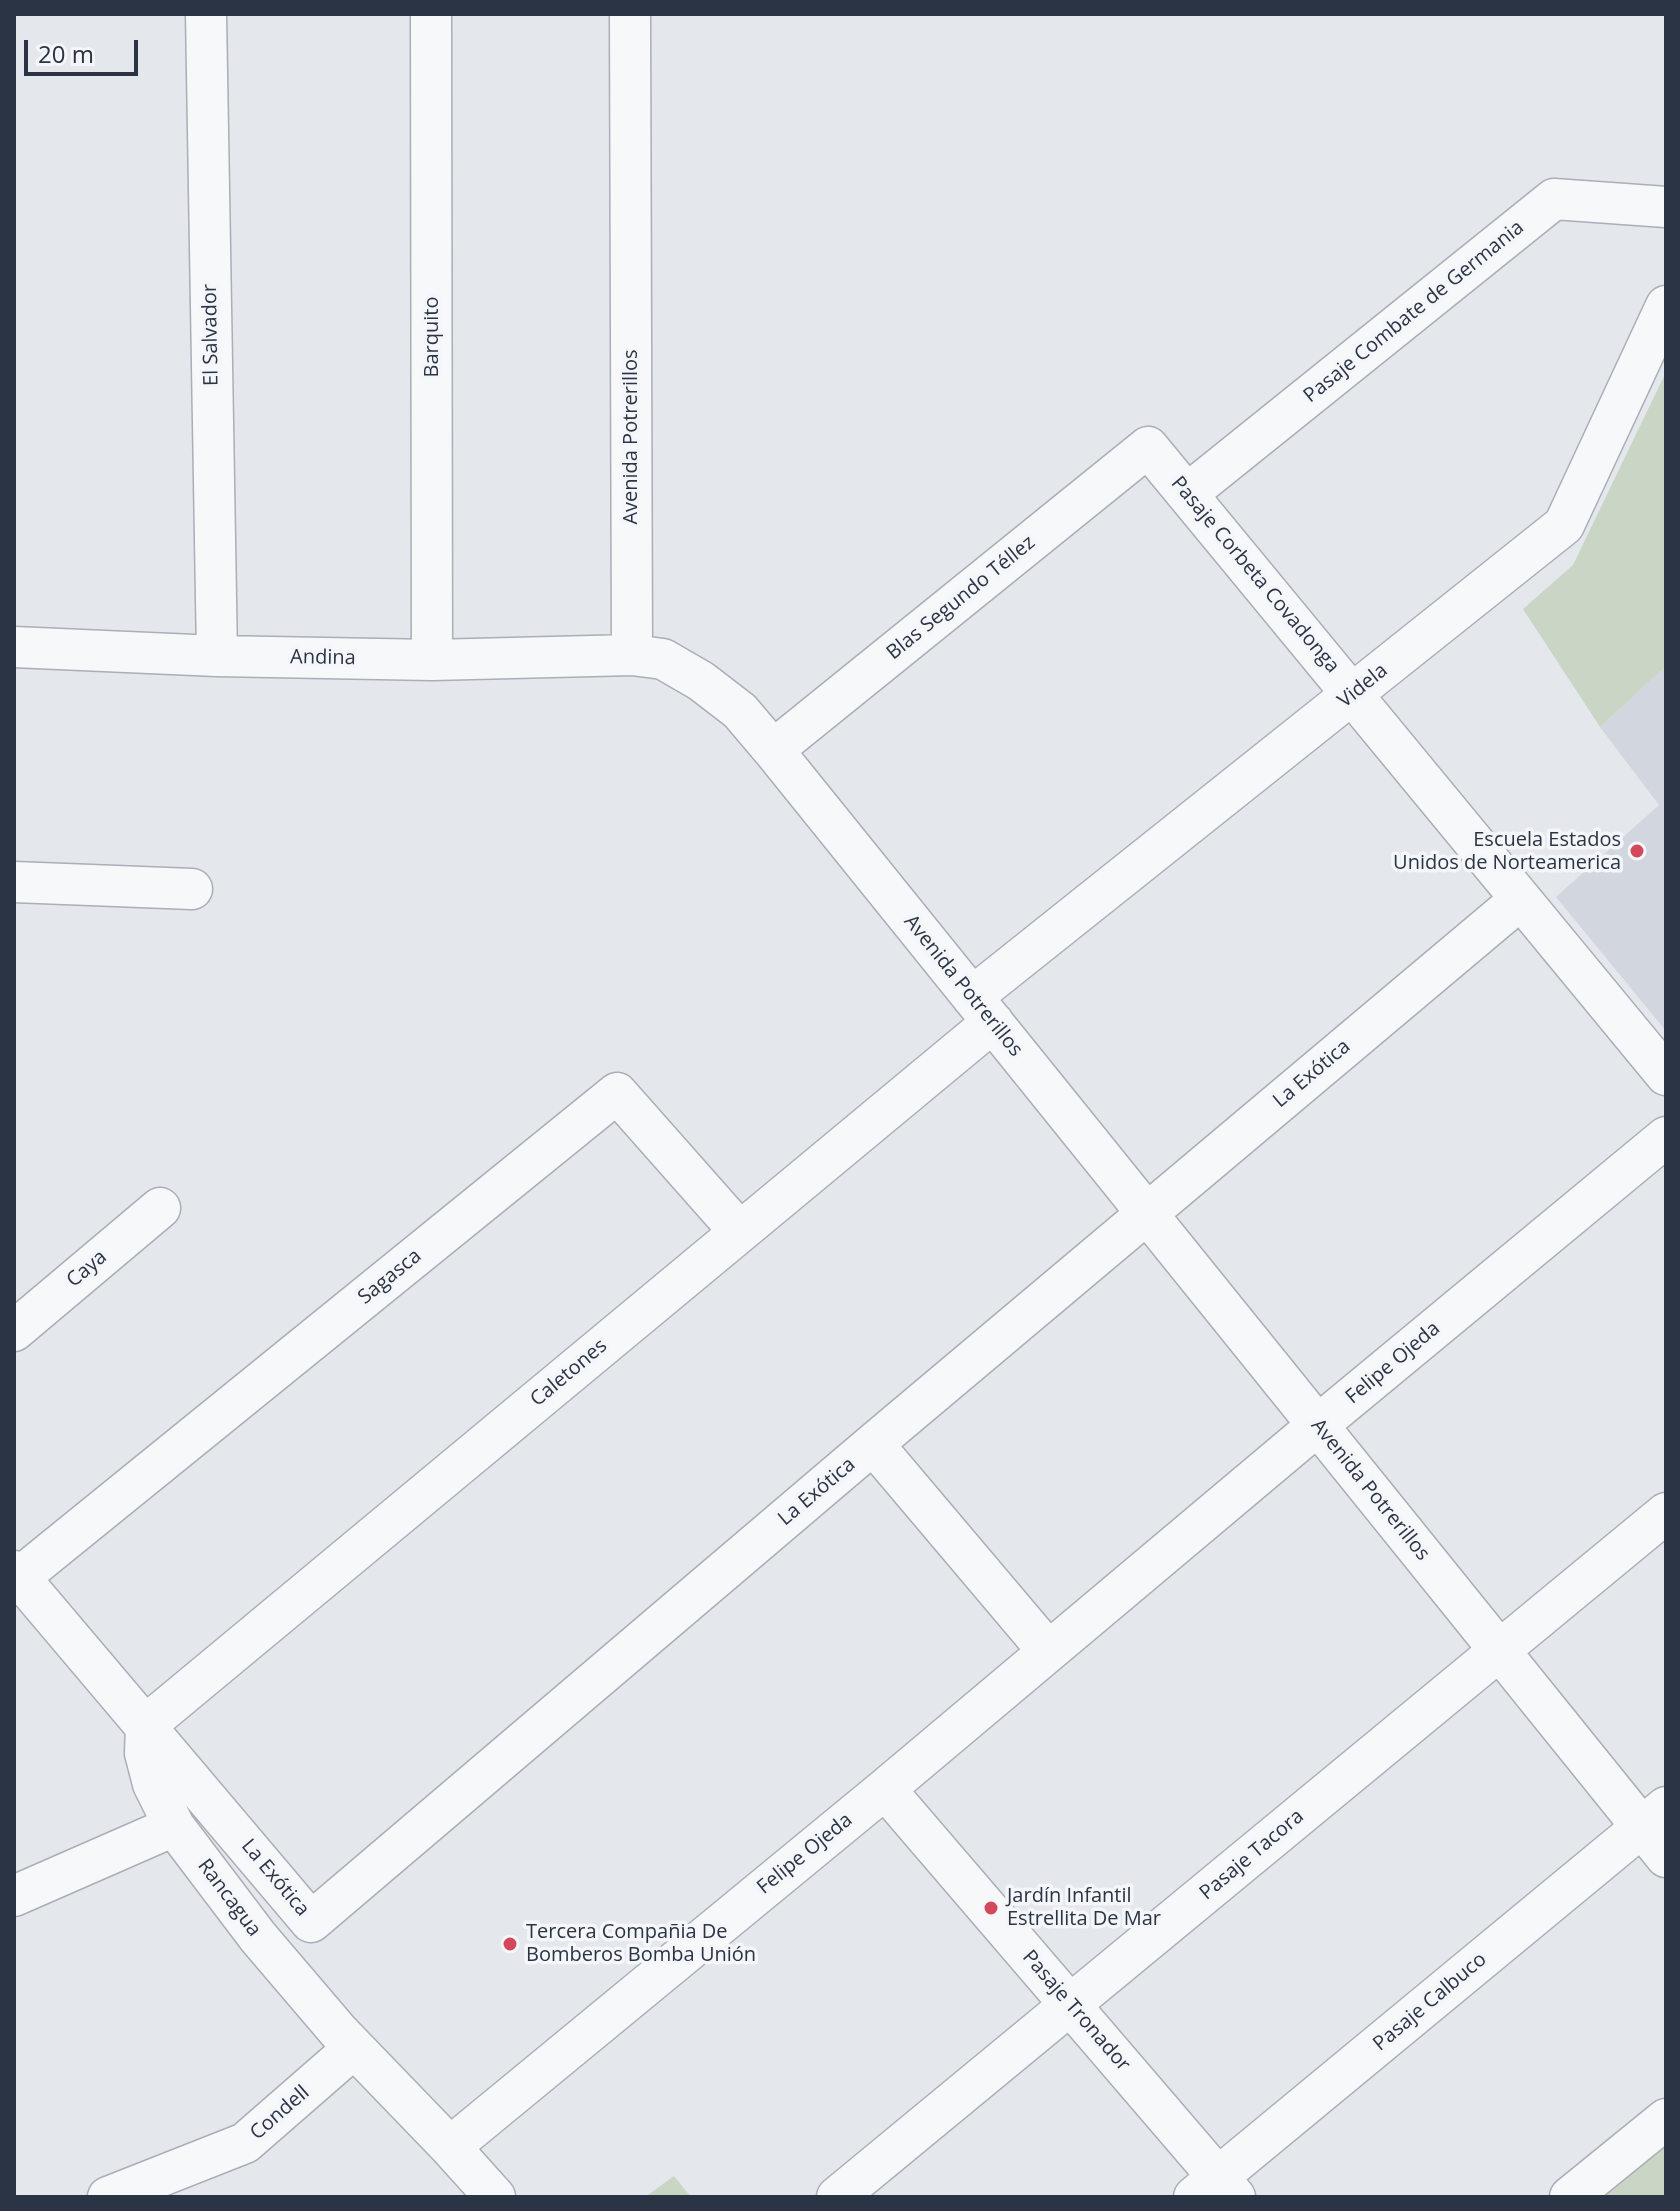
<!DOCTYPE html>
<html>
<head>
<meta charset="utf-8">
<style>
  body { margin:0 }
  #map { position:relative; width:1680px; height:2211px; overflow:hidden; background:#e4e7ec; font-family:"Open Sans",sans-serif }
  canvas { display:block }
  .frame { position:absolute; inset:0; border:16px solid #2b3445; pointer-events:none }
  .scale { position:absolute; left:24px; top:40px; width:114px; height:36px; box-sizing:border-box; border:4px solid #2b3445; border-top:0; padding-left:10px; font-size:24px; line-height:28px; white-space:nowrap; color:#2b3445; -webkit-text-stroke:6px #f4f6f9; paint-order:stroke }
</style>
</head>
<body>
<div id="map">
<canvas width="1680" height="2211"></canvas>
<div class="frame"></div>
<div class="scale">20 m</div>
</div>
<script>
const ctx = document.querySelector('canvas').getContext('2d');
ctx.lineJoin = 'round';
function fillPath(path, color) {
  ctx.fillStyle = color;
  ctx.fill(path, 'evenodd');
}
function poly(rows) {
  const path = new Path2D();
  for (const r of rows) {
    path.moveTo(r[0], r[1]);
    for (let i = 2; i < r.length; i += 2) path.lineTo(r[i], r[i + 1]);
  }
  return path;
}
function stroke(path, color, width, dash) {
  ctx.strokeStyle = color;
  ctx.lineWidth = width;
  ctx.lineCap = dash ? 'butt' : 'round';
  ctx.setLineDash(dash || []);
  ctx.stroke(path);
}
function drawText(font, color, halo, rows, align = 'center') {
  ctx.font = font + ' "Open Sans",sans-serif';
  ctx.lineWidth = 7;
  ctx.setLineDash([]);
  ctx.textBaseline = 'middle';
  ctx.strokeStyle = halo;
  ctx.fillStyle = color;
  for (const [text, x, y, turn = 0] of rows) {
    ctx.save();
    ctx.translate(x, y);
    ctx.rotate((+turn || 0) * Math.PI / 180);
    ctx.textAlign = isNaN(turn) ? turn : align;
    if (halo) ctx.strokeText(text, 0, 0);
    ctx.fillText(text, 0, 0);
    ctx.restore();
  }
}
fillPath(poly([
  [1666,666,1666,1031,1556,897,1659,805,1600,727]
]), '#d2d6de');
fillPath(poly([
  [1666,372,1666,666,1600,727,1523,609,1573,565],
  [1666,2131,1666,2195,1660,2197,1583,2197],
  [674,2176,691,2197,645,2197]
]), '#c9d6c5');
const minor = poly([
  [206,14,217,656],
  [431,14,432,660],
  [630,14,632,655],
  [1187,494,1554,199,1666,207],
  [14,647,217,656,432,660,632,655,663,659,701,681,740,711,773,750,1666,1857],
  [773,750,1148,447,1666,1075],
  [14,882,192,889],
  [972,997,1564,525,1666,306],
  [14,1331,160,1208],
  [873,1444,1048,1651],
  [14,1571,311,1922,873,1444,1521,899],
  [20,1577,617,1093,739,1231],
  [146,1725,993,1022],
  [146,1725,145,1753,153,1784,174,1826,258,1937,339,2032,450,2147,495,2197],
  [885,1789,1235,2197],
  [14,1896,174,1826],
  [450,2147,885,1789,1318,1425,1666,1137],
  [108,2197,245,2143,354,2048],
  [837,2197,1666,1513],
  [1194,2197,1666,1807],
  [1570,2197,1666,2119]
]);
stroke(minor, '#a9aeb7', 43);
stroke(minor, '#f7f8fa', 40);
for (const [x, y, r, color] of [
  [1637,851,8,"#d1495b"],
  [991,1908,8,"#d1495b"],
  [510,1944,8,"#d1495b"]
]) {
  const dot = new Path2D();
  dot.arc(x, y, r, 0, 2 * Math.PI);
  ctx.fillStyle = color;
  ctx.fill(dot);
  stroke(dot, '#f4f6f9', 3);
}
drawText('20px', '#2b3445', '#f4f6f9', [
  ["Pasaje Combate de Germania",1414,312,-39],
  ["El Salvador",211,335,-91],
  ["Barquito",432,337,-90],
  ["Avenida Potrerillos",631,437,-90],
  ["Pasaje Corbeta Covadonga",1255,575,50],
  ["Blas Segundo Téllez",961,598,-39],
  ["Andina",323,658,1],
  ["Videla",1363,686,-39],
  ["Avenida Potrerillos",963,986,51],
  ["La Exótica",1312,1074,-40],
  ["Caya",87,1269,-40],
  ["Sagasca",390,1277,-39],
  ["Felipe Ojeda",1393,1363,-40],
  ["Caletones",569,1373,-40],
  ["Avenida Potrerillos",1370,1490,51],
  ["La Exótica",817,1492,-40],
  ["Felipe Ojeda",805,1854,-39],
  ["Pasaje Tacora",1252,1855,-40],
  ["La Exótica",275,1878,50],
  ["Rancagua",229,1898,53],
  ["Pasaje Calbuco",1430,2002,-40],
  ["Pasaje Tronador",1076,2011,49],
  ["Condell",280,2113,-41]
]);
drawText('20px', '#2b3445', '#f4f6f9', [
  ["Escuela Estados",1621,840,"right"],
  ["Unidos de Norteamerica",1621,863,"right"],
  ["Jardín Infantil",1007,1896],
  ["Estrellita De Mar",1007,1919],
  ["Tercera Compañia De",526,1932],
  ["Bomberos Bomba Unión",526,1955]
], 'left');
</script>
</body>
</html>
